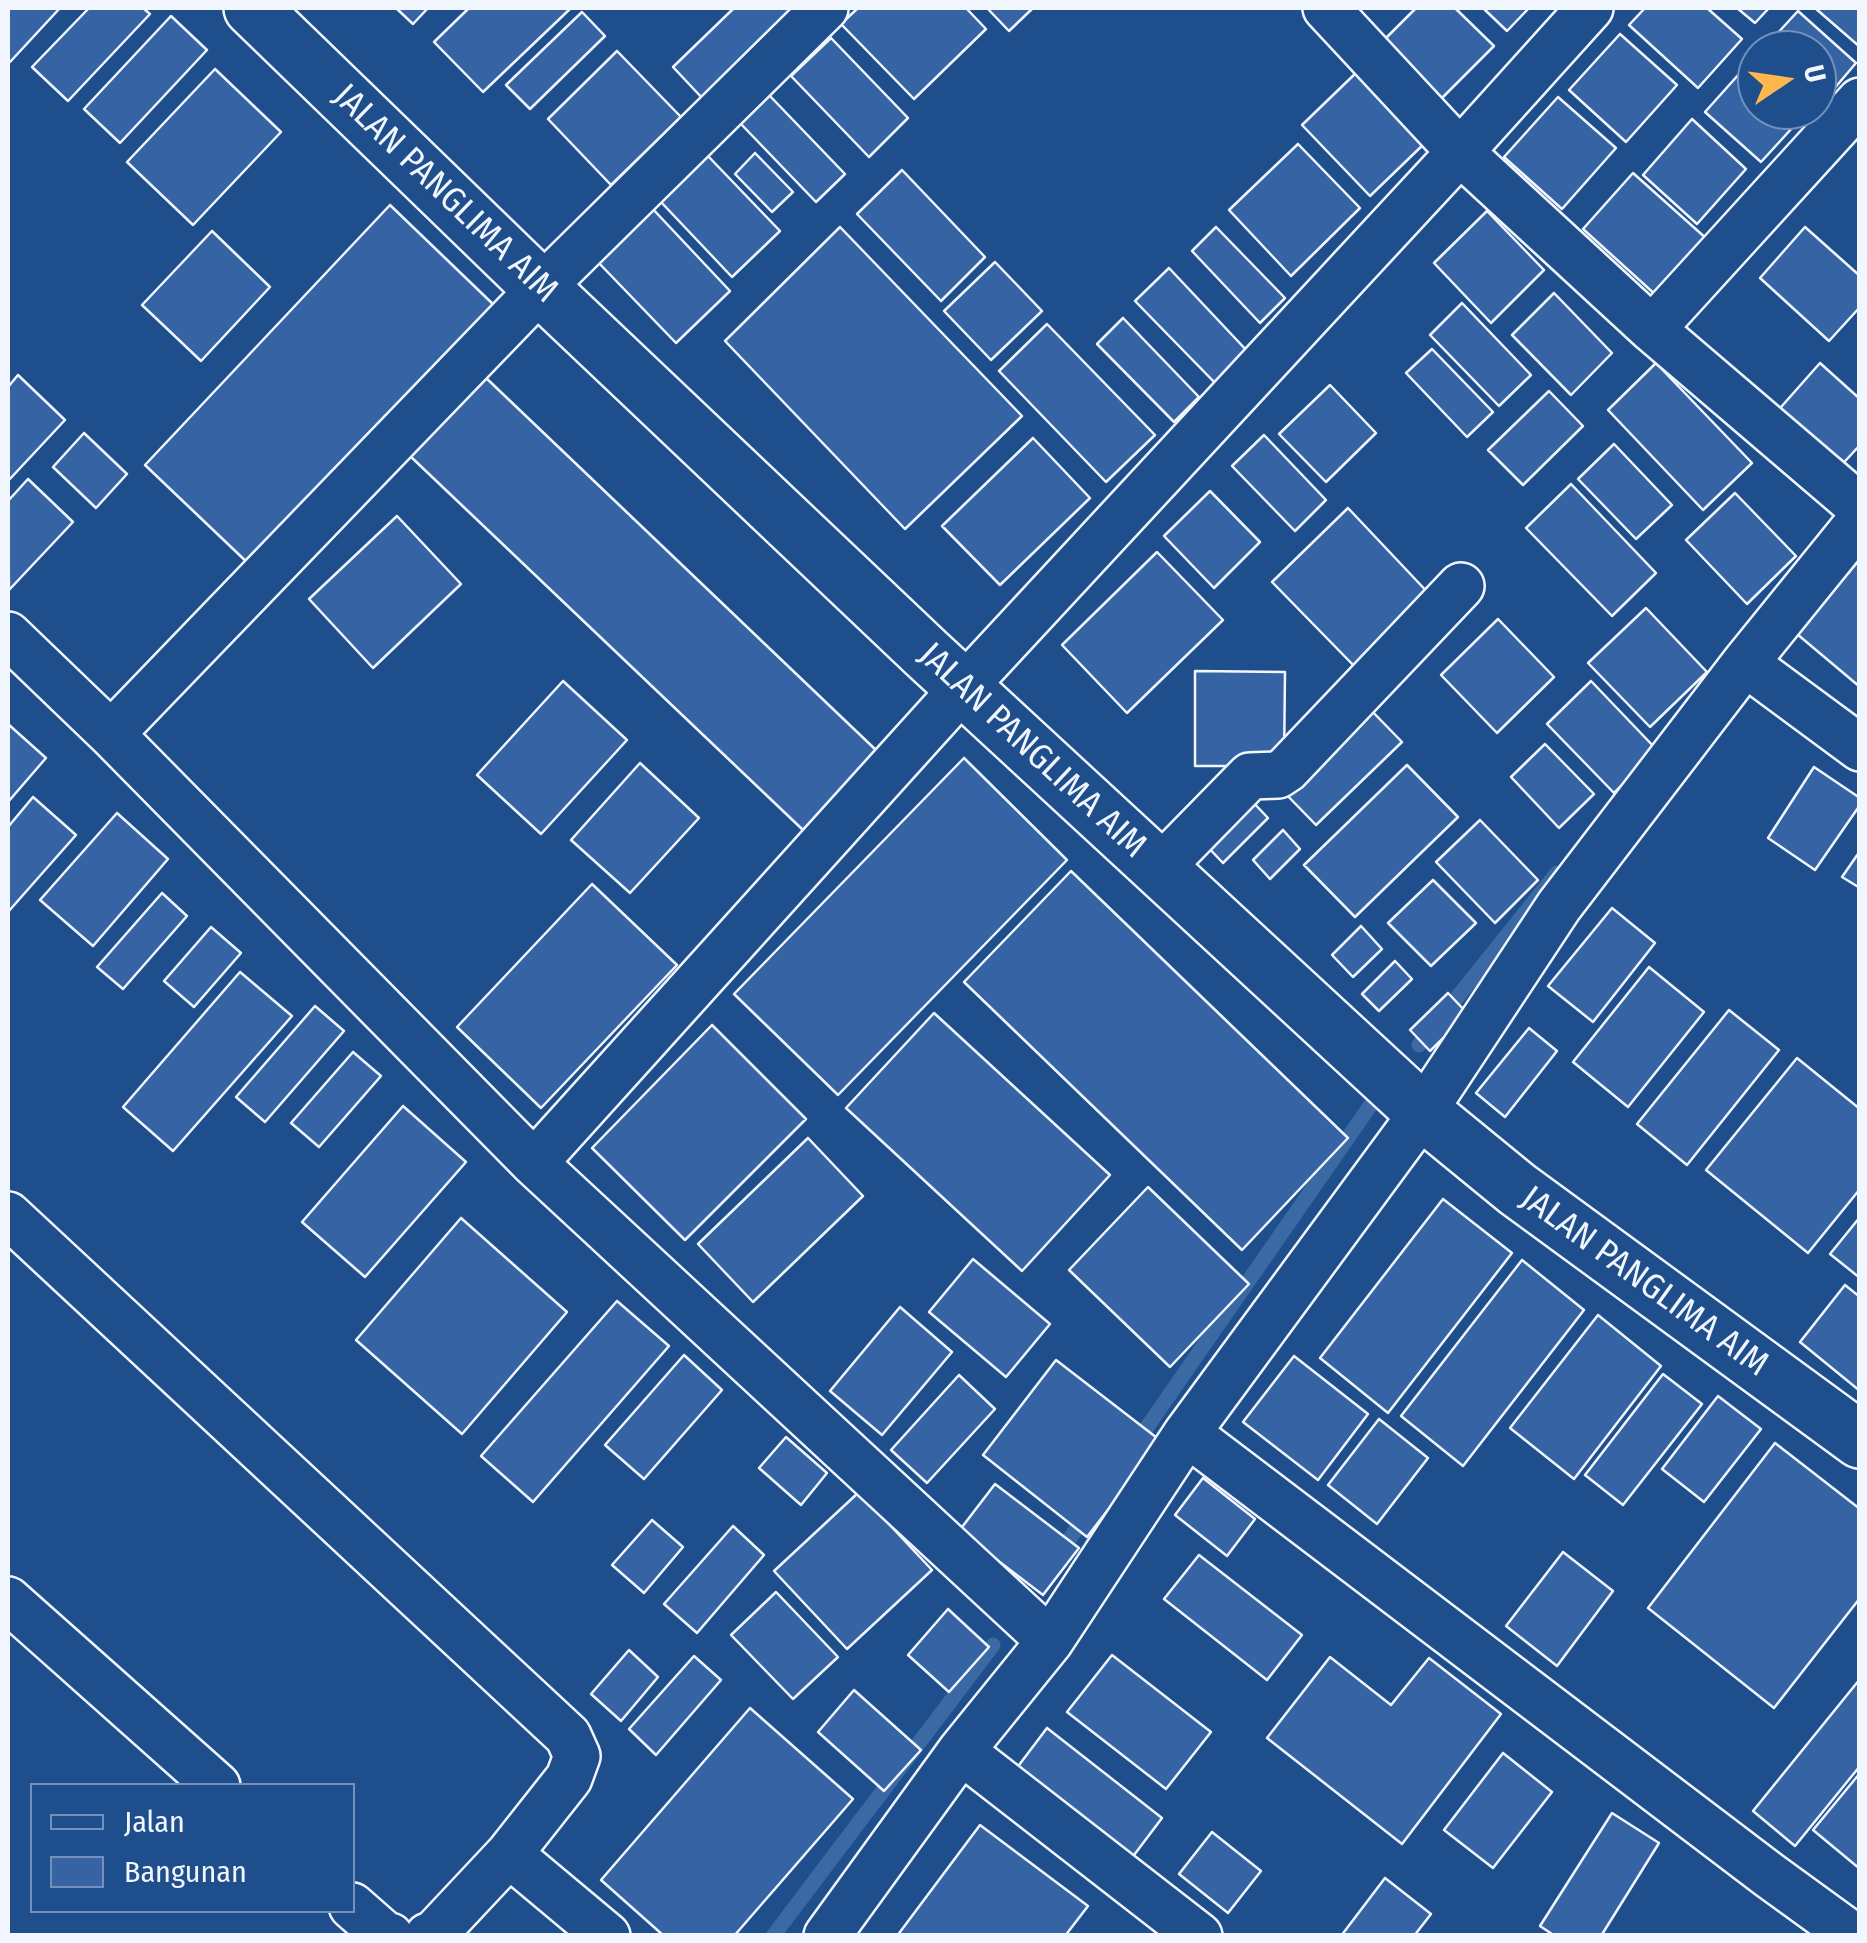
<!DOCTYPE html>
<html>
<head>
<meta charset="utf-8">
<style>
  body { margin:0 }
  #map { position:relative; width:1867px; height:1943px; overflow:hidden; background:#1f4e8c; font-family:"Fira Sans Condensed",sans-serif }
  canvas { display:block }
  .frame { position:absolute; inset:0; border:10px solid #f2f6ff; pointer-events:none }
  .legend { position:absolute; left:30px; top:1783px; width:325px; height:130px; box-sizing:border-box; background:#1f4e8c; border:2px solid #7391ba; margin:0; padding:12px 18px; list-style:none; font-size:30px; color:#f2f6ff }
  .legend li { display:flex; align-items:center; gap:20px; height:50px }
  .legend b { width:50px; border:2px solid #7391ba }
  .north { position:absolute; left:1737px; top:30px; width:100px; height:100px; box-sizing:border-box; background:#1f4e8c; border:2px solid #7391ba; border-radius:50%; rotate:77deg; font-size:28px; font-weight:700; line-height:40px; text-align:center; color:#f2f6ff }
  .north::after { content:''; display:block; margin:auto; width:35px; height:45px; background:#ffb74d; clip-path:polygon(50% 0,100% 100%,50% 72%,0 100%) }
</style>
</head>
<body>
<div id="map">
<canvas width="1867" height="1943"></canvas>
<div class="frame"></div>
<ul class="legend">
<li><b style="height:12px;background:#1f4e8c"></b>Jalan</li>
<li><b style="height:28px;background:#3563a3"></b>Bangunan</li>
</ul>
<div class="north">U</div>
</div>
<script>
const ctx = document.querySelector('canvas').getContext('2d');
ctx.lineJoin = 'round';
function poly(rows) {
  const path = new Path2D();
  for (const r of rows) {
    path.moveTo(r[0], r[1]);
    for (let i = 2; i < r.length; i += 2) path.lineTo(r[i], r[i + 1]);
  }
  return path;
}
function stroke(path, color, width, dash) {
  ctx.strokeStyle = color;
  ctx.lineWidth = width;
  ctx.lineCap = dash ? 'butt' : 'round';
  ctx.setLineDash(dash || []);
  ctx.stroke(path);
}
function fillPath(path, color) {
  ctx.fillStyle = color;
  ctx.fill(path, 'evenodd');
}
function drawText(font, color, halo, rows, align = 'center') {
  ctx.font = font + ' "Fira Sans Condensed",sans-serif';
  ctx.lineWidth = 8;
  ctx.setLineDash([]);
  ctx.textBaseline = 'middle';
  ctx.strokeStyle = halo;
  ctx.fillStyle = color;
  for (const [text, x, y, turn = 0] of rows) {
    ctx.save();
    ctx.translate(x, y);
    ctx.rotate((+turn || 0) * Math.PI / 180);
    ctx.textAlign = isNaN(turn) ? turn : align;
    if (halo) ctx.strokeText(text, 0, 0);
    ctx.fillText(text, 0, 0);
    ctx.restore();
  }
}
stroke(poly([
  [1419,1045,1557,873],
  [1136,1443,1372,1103],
  [1059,1554,1088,1512],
  [773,1936,993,1645]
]), '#3b69a3', 15);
const building = poly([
  [8,8,60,8,10,62,8,60,8,8],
  [89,8,143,8,150,14,68,101,32,67,89,8],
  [396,8,428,8,413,24,396,8],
  [469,8,571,8,483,92,434,42,469,8],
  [734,8,799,8,704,100,673,67,734,8],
  [858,8,966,8,986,29,914,99,841,24,858,8],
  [987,8,1033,8,1009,31,987,8],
  [1416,8,1455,8,1494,46,1441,99,1383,41,1416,8],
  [1483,8,1529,8,1507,31,1483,8],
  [1645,8,1707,8,1742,39,1698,88,1629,25,1645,8],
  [1737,8,1769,8,1755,23,1737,8],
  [1815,8,1860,8,1860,47,1815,8],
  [1798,11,1856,63,1822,103,1817,98,1817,50,1763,49,1798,11],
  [582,12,605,36,530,109,506,85,582,12],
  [171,16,207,50,120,143,84,109,171,16],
  [1620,34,1677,85,1626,142,1569,90,1620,34],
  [831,38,908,118,869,157,791,76,831,38],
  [617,51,681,117,611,185,548,119,617,51],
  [1748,64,1757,73,1757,110,1799,110,1804,115,1761,162,1705,112,1748,64],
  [215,69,281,132,193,225,127,162,215,69],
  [1359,70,1427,141,1370,196,1302,125,1359,70],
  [769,95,845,174,816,202,740,123,769,95],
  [1558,97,1616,148,1562,209,1504,157,1558,97],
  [1692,119,1746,169,1697,224,1643,175,1692,119],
  [1298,144,1360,208,1291,276,1229,210,1298,144],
  [755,153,793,192,772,212,735,174,755,153],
  [707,155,780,231,732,277,660,201,707,155],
  [902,170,985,257,941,301,857,214,902,170],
  [1633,173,1708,240,1658,297,1583,229,1633,173],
  [390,205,496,307,252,567,145,465,390,205],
  [650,206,730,291,676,343,595,259,650,206],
  [1487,211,1544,270,1491,323,1434,263,1487,211],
  [840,227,1022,416,905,529,725,341,840,227],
  [1216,227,1285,298,1260,323,1192,251,1216,227],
  [1805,227,1860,276,1860,307,1829,341,1760,278,1805,227],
  [212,231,270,287,201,361,142,305,212,231],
  [995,262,1042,311,991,360,944,311,995,262],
  [1169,268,1250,354,1218,386,1135,301,1169,268],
  [1554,293,1612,353,1571,395,1512,335,1554,293],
  [1462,303,1531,375,1499,406,1430,335,1462,303],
  [1123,318,1199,397,1174,422,1097,344,1123,318],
  [1047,324,1155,435,1106,482,999,371,1047,324],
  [1432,349,1493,412,1467,437,1406,373,1432,349],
  [1656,363,1752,463,1703,510,1608,410,1656,363],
  [1820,363,1860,399,1860,445,1836,471,1774,415,1820,363],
  [18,375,65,420,8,481,8,387,18,375],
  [484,376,877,751,803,830,409,455,484,376],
  [1330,385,1376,433,1326,482,1279,434,1330,385],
  [1549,391,1583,426,1523,485,1488,450,1549,391],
  [84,433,127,474,96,508,53,467,84,433],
  [1264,435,1326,500,1295,531,1232,466,1264,435],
  [1033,438,1090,498,1000,585,942,526,1033,438],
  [1614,444,1672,505,1636,539,1578,479,1614,444],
  [28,479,73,522,9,590,8,501,28,479],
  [1571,484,1656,573,1612,616,1526,528,1571,484],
  [1210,491,1260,542,1214,588,1164,536,1210,491],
  [1735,493,1796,556,1747,604,1686,540,1735,493],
  [1348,508,1433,598,1358,670,1272,582,1348,508],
  [397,516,461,584,373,668,309,599,397,516],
  [1157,552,1223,620,1127,713,1062,645,1157,552],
  [1860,559,1860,687,1797,634,1860,559],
  [1646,608,1707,672,1650,727,1588,663,1646,608],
  [1498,619,1554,677,1497,733,1441,675,1498,619],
  [1195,671,1285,672,1284,766,1195,766,1195,671],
  [563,681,627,740,541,834,477,775,563,681],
  [1591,681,1657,750,1614,793,1547,724,1591,681],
  [1365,704,1402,742,1316,825,1279,787,1365,704],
  [8,724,46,758,8,802,8,724],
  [1545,744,1594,794,1559,828,1511,777,1545,744],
  [964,758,1067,860,838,1095,734,994,964,758],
  [640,763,699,818,630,893,571,840,640,763],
  [1407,765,1458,817,1355,917,1304,865,1407,765],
  [1814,767,1860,798,1860,805,1815,870,1768,838,1814,767],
  [33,797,76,835,8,912,8,827,33,797],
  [1249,798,1268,818,1223,863,1203,842,1249,798],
  [117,813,168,859,93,946,40,900,117,813],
  [1480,820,1538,880,1495,923,1436,862,1480,820],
  [1283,830,1300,849,1270,879,1253,860,1283,830],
  [1860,851,1860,888,1842,877,1860,851],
  [1071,871,1348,1138,1242,1250,964,982,1071,871],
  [1433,880,1476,923,1431,966,1388,923,1433,880],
  [592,884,677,965,541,1108,457,1027,592,884],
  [162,893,187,916,123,989,97,967,162,893],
  [1612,908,1655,943,1593,1022,1548,986,1612,908],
  [1361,926,1382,949,1353,977,1332,955,1361,926],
  [211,927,241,953,194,1007,164,981,211,927],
  [1395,961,1412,979,1379,1011,1362,994,1395,961],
  [1649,967,1704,1012,1628,1107,1573,1062,1649,967],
  [240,972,292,1016,173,1151,123,1107,240,972],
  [1448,993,1468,1014,1430,1051,1410,1030,1448,993],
  [315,1006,344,1031,265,1122,236,1097,315,1006],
  [1729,1010,1779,1050,1687,1165,1637,1124,1729,1010],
  [934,1013,1110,1175,1022,1271,846,1108,934,1013],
  [712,1025,806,1119,685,1240,592,1148,712,1025],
  [1529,1028,1557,1051,1505,1117,1476,1093,1529,1028],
  [353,1052,381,1076,319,1147,291,1123,353,1052],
  [1797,1058,1860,1109,1860,1189,1808,1253,1706,1170,1797,1058],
  [403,1106,466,1162,365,1277,302,1222,403,1106],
  [808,1138,863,1196,753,1302,698,1244,808,1138],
  [1148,1187,1249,1284,1170,1367,1069,1270,1148,1187],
  [1443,1199,1512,1253,1388,1413,1320,1358,1443,1199],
  [1860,1217,1860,1278,1830,1254,1860,1217],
  [461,1218,567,1312,462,1434,356,1340,461,1218],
  [973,1259,1050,1324,1006,1377,929,1312,973,1259],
  [1522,1260,1584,1310,1463,1466,1401,1416,1522,1260],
  [1845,1285,1860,1297,1860,1391,1800,1342,1845,1285],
  [617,1301,669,1346,533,1502,481,1456,617,1301],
  [900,1307,952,1352,882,1435,830,1391,900,1307],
  [1598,1315,1661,1366,1574,1479,1510,1428,1598,1315],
  [684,1355,722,1390,644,1479,605,1445,684,1355],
  [1294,1356,1368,1414,1318,1480,1243,1422,1294,1356],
  [1056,1360,1161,1441,1087,1537,983,1455,1056,1360],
  [1663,1374,1702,1404,1623,1505,1585,1475,1663,1374],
  [959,1375,995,1409,927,1483,891,1450,959,1375],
  [1718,1396,1761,1429,1704,1502,1662,1469,1718,1396],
  [1379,1419,1428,1458,1377,1524,1328,1485,1379,1419],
  [786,1437,827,1473,801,1505,759,1468,786,1437],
  [1775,1443,1860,1509,1860,1598,1774,1708,1648,1608,1775,1443],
  [1203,1478,1255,1519,1227,1556,1175,1515,1203,1478],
  [995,1484,1079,1548,1043,1595,959,1531,995,1484],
  [859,1492,932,1570,847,1649,774,1571,859,1492],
  [652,1520,683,1547,644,1593,612,1565,652,1520],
  [733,1526,764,1555,697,1633,664,1604,733,1526],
  [1563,1552,1613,1591,1557,1666,1506,1626,1563,1552],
  [1199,1555,1302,1635,1267,1680,1164,1599,1199,1555],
  [776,1592,838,1657,793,1699,731,1635,776,1592],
  [948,1609,989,1647,949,1692,908,1655,948,1609],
  [629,1650,658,1677,621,1721,591,1694,629,1650],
  [1112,1655,1211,1732,1166,1789,1067,1712,1112,1655],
  [694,1656,721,1680,656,1755,629,1729,694,1656],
  [1330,1657,1391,1705,1429,1658,1501,1714,1402,1844,1267,1738,1330,1657],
  [1860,1679,1860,1766,1795,1846,1753,1811,1860,1679],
  [854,1690,921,1750,884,1791,818,1732,854,1690],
  [750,1708,853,1799,734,1936,664,1936,601,1880,750,1708],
  [1047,1728,1162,1818,1125,1867,1010,1777,1047,1728],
  [1503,1753,1552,1792,1493,1868,1444,1830,1503,1753],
  [1860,1773,1860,1869,1813,1830,1860,1773],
  [1612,1813,1659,1843,1601,1936,1555,1936,1540,1926,1612,1813],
  [980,1825,1088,1906,1065,1936,897,1936,980,1825],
  [1212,1832,1261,1871,1228,1913,1179,1874,1212,1832],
  [1385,1878,1431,1914,1414,1936,1341,1936,1385,1878]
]);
fillPath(building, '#3563a3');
stroke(building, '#f2f6ff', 2.5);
const street = poly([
  [825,8,541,288,111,734,534,1163,1050,1641],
  [1326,8,1460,152,1652,329,1860,507],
  [1652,329,1860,101],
  [8,635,111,734],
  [1745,663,1860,521],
  [1159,869,1250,776,1278,775,1287,769,1461,586],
  [534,1163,963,688,1460,152,1590,8],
  [8,1215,568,1736,577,1756,569,1778,509,1854,434,1934,428,1936],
  [1187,1433,1769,1875,1853,1936],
  [8,1600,217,1786],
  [961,1751,1199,1936],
  [509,1854,607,1936],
  [352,1906,385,1935,390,1936],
  [827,1936,961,1751,1050,1641,1187,1433,1423,1112,1559,906,1745,663,1860,748]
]);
const secondary = poly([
  [252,8,541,288,927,654,1423,1112,1517,1189,1860,1440]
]);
stroke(street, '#f2f6ff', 50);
stroke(secondary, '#f2f6ff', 60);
stroke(street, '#1f4e8c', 45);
stroke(secondary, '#1f4e8c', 55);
drawText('35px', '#f2f6ff', '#1f4e8c', [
  ["JALAN PANGLIMA AIM",445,194,44],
  ["JALAN PANGLIMA AIM",1032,751,43],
  ["JALAN PANGLIMA AIM",1644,1282,36]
]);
</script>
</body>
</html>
